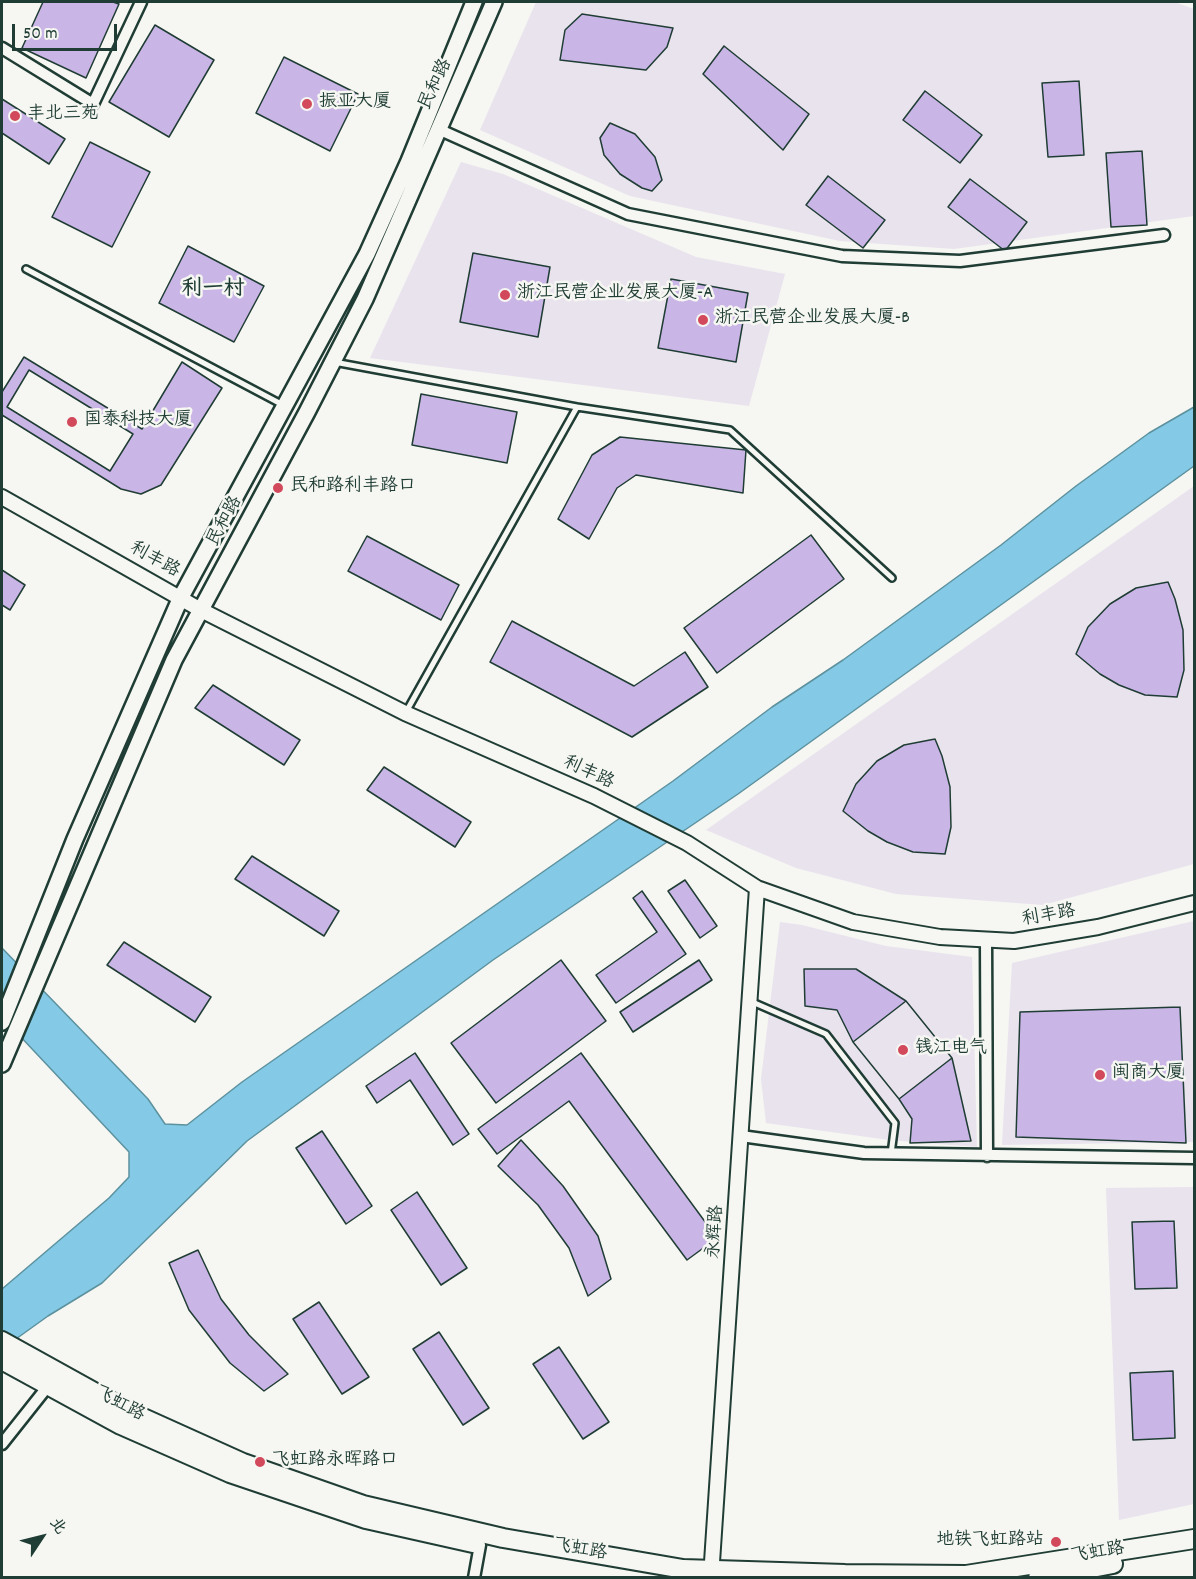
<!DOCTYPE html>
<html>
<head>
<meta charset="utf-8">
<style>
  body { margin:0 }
  #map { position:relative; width:1196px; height:1579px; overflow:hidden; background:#f6f6f2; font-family:Dekko,"LXGW WenKai TC",sans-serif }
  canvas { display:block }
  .frame { position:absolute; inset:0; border:3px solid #1f3d34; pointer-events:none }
  .north { position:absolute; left:12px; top:1507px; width:60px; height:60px; -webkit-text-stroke:4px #f6f6f2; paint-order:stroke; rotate:55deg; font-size:16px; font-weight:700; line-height:24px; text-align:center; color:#1f3d34 }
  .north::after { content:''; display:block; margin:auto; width:21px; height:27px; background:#1f3d34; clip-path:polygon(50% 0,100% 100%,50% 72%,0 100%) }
  .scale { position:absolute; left:12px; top:24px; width:105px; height:27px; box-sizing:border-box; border:3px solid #1f3d34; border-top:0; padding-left:8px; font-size:18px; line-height:21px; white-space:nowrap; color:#1f3d34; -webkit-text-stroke:4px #f6f6f2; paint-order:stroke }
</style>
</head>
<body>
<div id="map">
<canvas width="1196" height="1579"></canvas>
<div class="frame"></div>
<div class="north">北</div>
<div class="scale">50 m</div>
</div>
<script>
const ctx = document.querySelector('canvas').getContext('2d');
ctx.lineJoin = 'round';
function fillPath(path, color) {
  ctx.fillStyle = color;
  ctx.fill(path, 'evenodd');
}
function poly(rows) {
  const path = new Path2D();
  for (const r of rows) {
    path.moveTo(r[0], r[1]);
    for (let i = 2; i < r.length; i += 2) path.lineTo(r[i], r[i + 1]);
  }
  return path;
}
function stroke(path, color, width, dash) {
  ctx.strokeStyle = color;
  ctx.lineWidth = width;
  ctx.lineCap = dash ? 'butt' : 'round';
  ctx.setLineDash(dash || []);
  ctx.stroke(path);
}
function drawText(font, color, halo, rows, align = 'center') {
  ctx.font = font + ' Dekko,"LXGW WenKai TC",sans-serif';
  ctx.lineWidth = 5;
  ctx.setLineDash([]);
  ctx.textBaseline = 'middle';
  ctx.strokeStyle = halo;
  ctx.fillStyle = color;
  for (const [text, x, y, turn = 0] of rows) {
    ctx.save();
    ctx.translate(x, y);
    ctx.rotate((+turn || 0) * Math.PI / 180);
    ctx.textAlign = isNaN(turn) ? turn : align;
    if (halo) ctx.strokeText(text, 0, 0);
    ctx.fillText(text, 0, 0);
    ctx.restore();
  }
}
fillPath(poly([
  [536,2,1177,3,1194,9,1194,216,954,249,840,241,630,196,480,130],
  [461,162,503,174,696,257,785,274,749,406,370,358],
  [1194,486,1194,864,1043,905,896,894,796,868,706,830],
  [1194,921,1194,1142,1002,1145,1012,963],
  [780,922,802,925,886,946,972,957,977,1147,889,1140,766,1123,761,1079],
  [1194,1187,1194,1504,1119,1520,1106,1188]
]), '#e9e3ee');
const water = poly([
  [1194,407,1194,466,738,794,493,960,247,1141,102,1283,48,1316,2,1349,2,1289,109,1198,129,1177,129,1152,2,1017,2,948,148,1099,165,1124,187,1125,242,1082,673,781,772,707,843,660,1001,545,1076,486,1149,433,1194,407]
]);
fillPath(water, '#84c9e5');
stroke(water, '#5c919e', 1.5);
const building = poly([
  [43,2,113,2,119,4,86,78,22,48,43,2],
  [582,14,673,28,667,47,646,70,560,60,565,30,582,14],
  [155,25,214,60,169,137,109,102,155,25],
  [724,46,809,114,783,150,703,74,724,46],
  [284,57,358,94,330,151,256,113,284,57],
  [1079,81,1084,155,1048,157,1042,83,1079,81],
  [925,91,982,135,960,163,903,120,925,91],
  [2,99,65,139,49,164,2,133,2,99],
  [610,123,635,134,655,157,662,180,652,191,642,188,620,174,604,155,600,138,610,123],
  [90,142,150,172,112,247,52,217,90,142],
  [1142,151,1147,225,1111,227,1106,153,1142,151],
  [828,176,885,220,863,248,806,205,828,176],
  [970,179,1027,222,1005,251,948,207,970,179],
  [188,246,264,286,234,342,159,303,188,246],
  [473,253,550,267,538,337,460,322,473,253],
  [671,279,748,293,736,362,658,348,671,279],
  [24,357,142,429,182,362,222,388,161,485,141,494,121,489,2,415,2,392,24,357],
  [29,370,133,434,110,471,7,407,29,370],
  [421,394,517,412,507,463,412,445,421,394],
  [620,437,746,450,743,493,636,475,617,488,589,539,558,519,592,455,620,437],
  [811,535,844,579,717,673,684,628,811,535],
  [367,536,459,585,441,620,348,571,367,536],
  [2,570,25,585,10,610,2,605,2,570],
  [1168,582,1175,599,1183,630,1184,670,1177,697,1145,695,1119,685,1100,674,1076,654,1088,627,1110,604,1136,588,1168,582],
  [512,621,634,686,685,652,708,687,632,737,490,662,512,621],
  [213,685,300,740,284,765,195,708,213,685],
  [935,739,942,756,950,787,951,827,945,854,913,852,887,842,868,831,843,811,856,784,877,761,904,745,935,739],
  [384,767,471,822,455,847,367,790,384,767],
  [252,856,339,911,324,936,235,879,252,856],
  [685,880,717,926,700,938,668,891,685,880],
  [642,891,686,954,616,1003,596,975,657,932,633,898,642,891],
  [124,942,211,997,195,1022,107,965,124,942],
  [561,960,606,1021,496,1103,451,1043,561,960],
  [699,960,712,980,633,1032,620,1012,699,960],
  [804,969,856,969,906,1001,952,1058,971,1141,910,1143,912,1119,899,1099,853,1042,837,1010,805,1006,804,969],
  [906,1001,952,1058,899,1099,853,1042,906,1001],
  [1180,1007,1186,1143,1016,1137,1020,1012,1180,1007],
  [415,1053,469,1134,453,1145,410,1080,377,1103,366,1086,415,1053],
  [581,1053,717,1238,687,1260,569,1101,497,1154,478,1129,581,1053],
  [322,1131,372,1206,346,1224,296,1148,322,1131],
  [521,1140,563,1186,598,1236,611,1279,588,1296,569,1248,538,1205,498,1166,521,1140],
  [417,1192,467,1268,441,1285,391,1210,417,1192],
  [1174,1221,1177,1288,1135,1289,1132,1222,1174,1221],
  [198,1250,221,1299,249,1335,288,1374,264,1391,230,1363,189,1310,169,1263,198,1250],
  [319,1302,369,1377,342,1394,293,1319,319,1302],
  [439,1332,489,1408,463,1425,413,1349,439,1332],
  [559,1347,609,1422,583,1439,533,1364,559,1347],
  [1173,1371,1175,1438,1133,1440,1130,1373,1173,1371]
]);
fillPath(building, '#cab6e6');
stroke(building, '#1f3d34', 1.5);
const service = poly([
  [26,269,283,405],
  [334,362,577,407],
  [406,712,577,407,730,430,892,578],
  [750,1001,826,1034,895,1123,891,1154]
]);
const minor = poly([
  [2,48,93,104,141,2],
  [438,129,628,214,842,256,960,261,1164,235],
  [986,939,987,1156],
  [741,1136,864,1153,1194,1158],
  [2,1444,48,1386],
  [474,1578,480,1545]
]);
const tertiary = poly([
  [2,497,201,610,405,713,594,796,687,843,757,888,853,922,940,937,1014,941,1098,927,1194,903],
  [711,1577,757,888]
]);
const secondary = poly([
  [2,1022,75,839,181,597,367,254,409,161,474,2],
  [2,1064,174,660,307,412,365,299,494,2]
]);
const primary = poly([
  [2,1341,132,1413,243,1463,363,1505,503,1538,683,1569,845,1574,966,1575,1194,1539],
  [2,1360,121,1425,230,1473,366,1519,473,1543],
  [1038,1578,1113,1564]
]);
stroke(service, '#1f3d34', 10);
stroke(minor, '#1f3d34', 15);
stroke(tertiary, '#1f3d34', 18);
stroke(secondary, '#1f3d34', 20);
stroke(primary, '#1f3d34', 22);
stroke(service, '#f6f6f2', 5);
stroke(minor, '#f6f6f2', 10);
stroke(tertiary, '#f6f6f2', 14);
stroke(secondary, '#f6f6f2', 15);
stroke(primary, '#f6f6f2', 18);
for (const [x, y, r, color] of [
  [307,104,6,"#d1495b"],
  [15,116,6,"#d1495b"],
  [505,295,6,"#d1495b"],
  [703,320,6,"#d1495b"],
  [72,422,6,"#d1495b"],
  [278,488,6,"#d1495b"],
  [903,1050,6,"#d1495b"],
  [1100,1075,6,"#d1495b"],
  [260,1462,6,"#d1495b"],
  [1056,1542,6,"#d1495b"]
]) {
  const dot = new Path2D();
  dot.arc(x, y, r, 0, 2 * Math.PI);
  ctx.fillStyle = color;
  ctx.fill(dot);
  stroke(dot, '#f6f6f2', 2);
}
drawText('18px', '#1f3d34', '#f6f6f2', [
  ["民和路",437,85,-65],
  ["民和路",226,522,-62],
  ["利丰路",154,561,29],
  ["利丰路",588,774,25],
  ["利丰路",1049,917,-10],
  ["永辉路",717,1232,-86],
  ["飞虹路",119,1405,28],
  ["飞虹路",580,1551,10],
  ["飞虹路",1098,1554,-9]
]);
drawText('18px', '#1f3d34', '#f6f6f2', [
  ["振亚大厦",319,104],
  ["丰北三苑",27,116],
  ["浙江民营企业发展大厦-A",517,295],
  ["浙江民营企业发展大厦-B",715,320],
  ["国泰科技大厦",84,422],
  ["民和路利丰路口",290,488],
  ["钱江电气",915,1050],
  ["闽商大厦",1112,1075],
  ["飞虹路永晖路口",272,1462],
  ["地铁飞虹路站",1044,1542,"right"]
], 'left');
drawText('bold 21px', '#1f3d34', '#f6f6f2', [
  ["利一村",213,291]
]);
</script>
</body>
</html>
